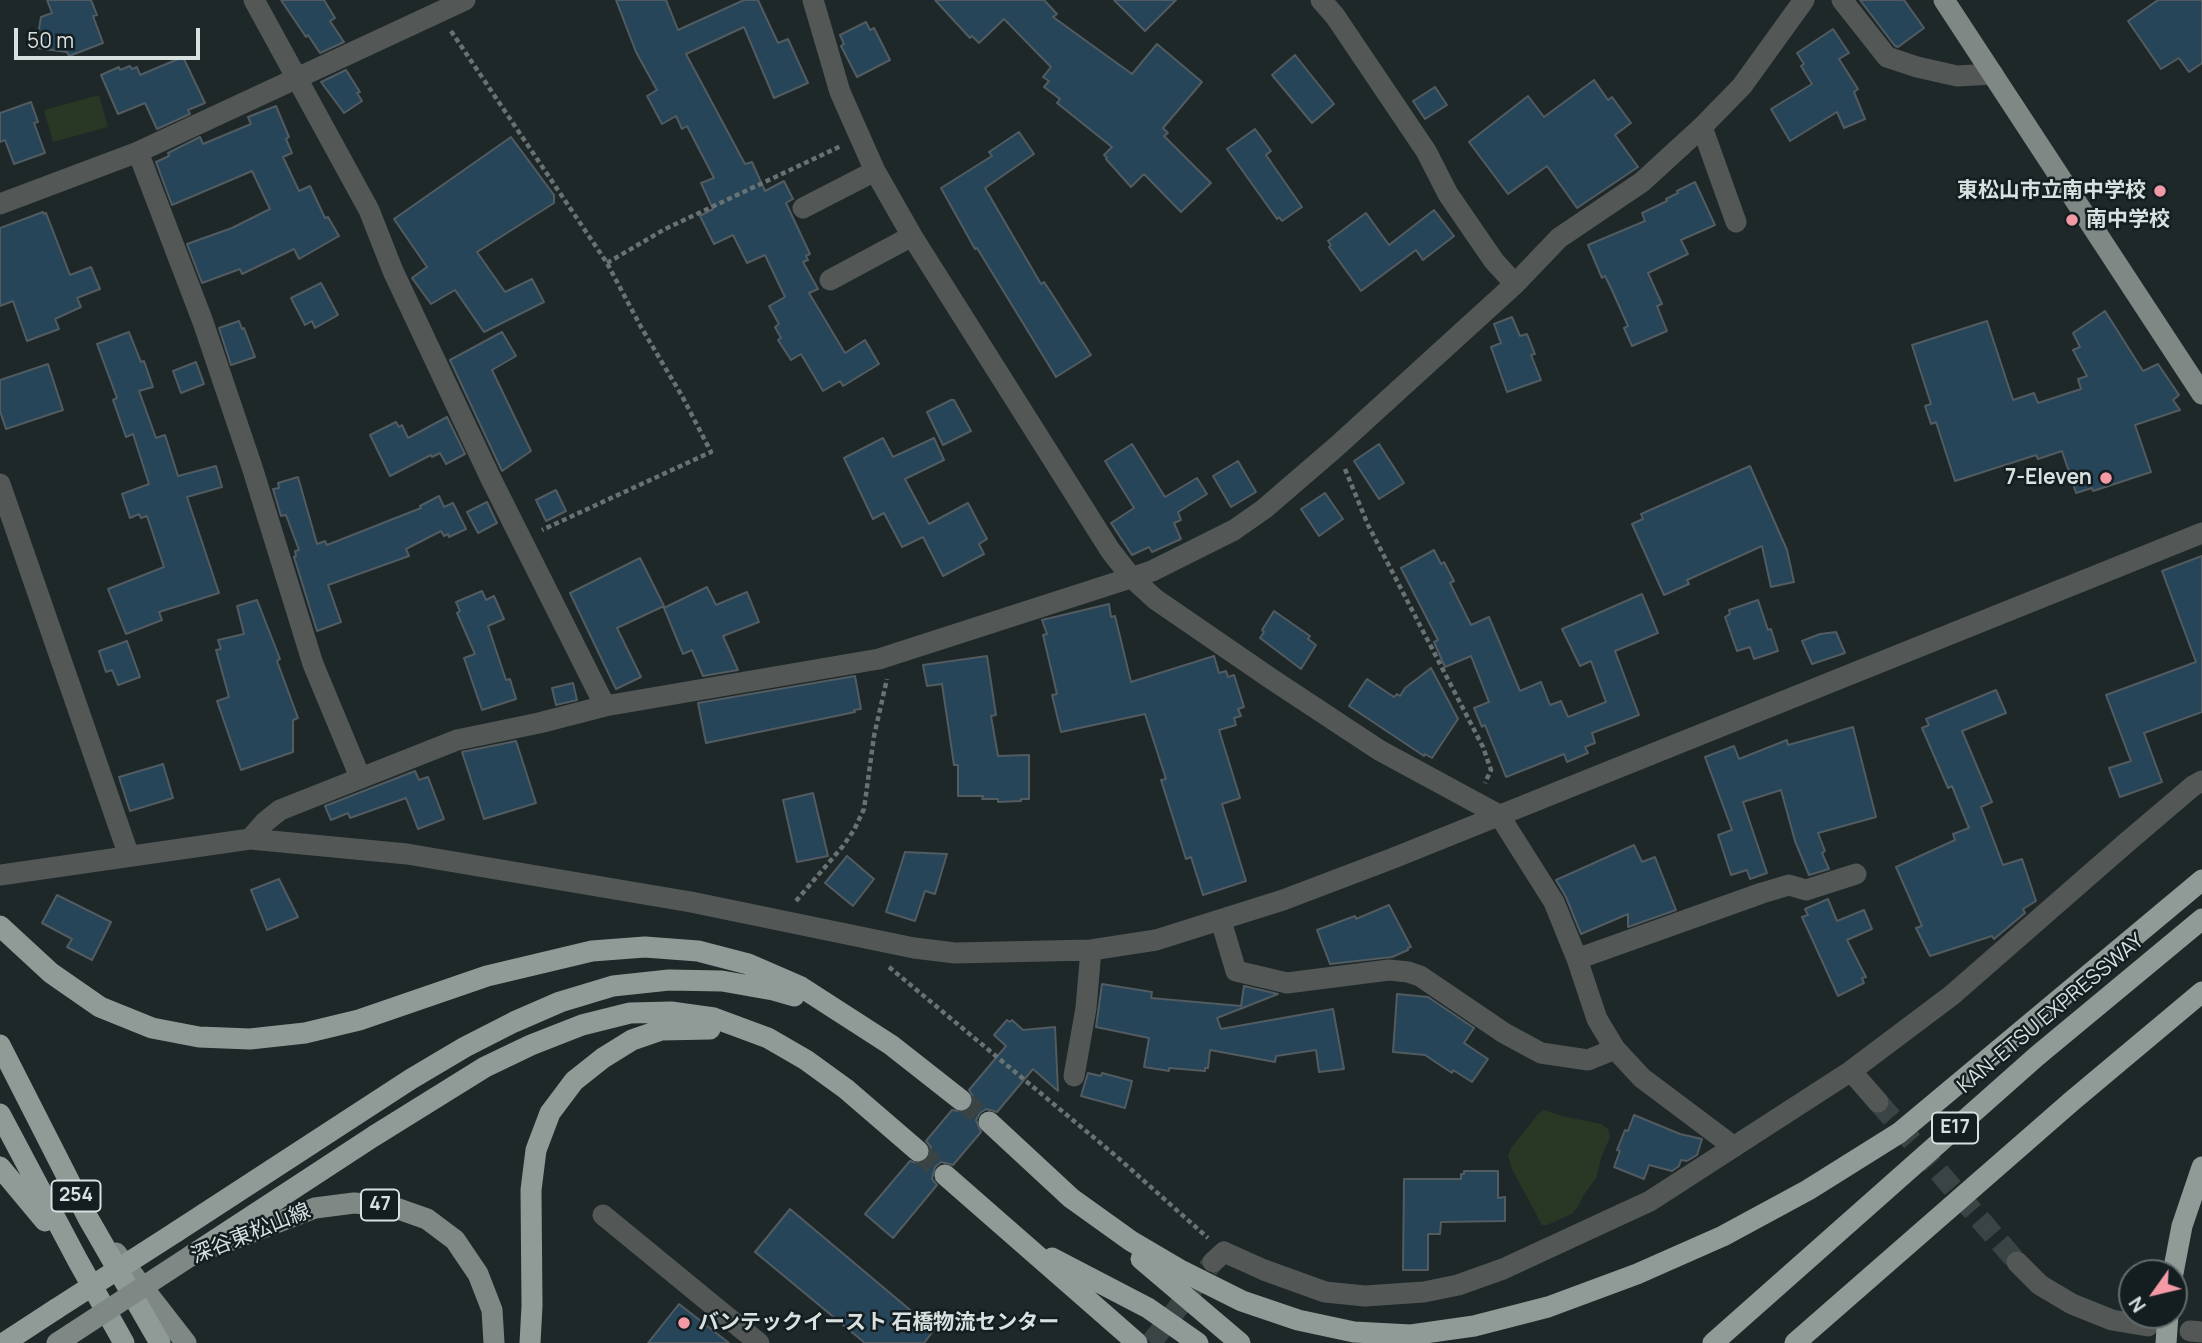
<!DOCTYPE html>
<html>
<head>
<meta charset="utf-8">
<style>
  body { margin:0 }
  #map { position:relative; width:2202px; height:1343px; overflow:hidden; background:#1e2829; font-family:Manrope,sans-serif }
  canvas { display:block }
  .north { position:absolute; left:2118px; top:1259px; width:70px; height:70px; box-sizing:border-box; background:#141e20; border:2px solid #636c6d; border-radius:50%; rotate:236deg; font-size:19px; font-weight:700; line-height:28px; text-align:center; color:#d9e0e0 }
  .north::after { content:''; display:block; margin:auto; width:24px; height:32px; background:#f49aa6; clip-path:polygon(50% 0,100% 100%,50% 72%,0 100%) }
  .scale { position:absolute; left:14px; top:28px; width:186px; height:32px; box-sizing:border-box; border:4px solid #d9e0e0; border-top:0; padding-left:9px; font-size:21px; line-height:24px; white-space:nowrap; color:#d9e0e0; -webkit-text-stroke:5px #141e20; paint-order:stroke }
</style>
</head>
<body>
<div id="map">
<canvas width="2202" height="1343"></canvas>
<div class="north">N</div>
<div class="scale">50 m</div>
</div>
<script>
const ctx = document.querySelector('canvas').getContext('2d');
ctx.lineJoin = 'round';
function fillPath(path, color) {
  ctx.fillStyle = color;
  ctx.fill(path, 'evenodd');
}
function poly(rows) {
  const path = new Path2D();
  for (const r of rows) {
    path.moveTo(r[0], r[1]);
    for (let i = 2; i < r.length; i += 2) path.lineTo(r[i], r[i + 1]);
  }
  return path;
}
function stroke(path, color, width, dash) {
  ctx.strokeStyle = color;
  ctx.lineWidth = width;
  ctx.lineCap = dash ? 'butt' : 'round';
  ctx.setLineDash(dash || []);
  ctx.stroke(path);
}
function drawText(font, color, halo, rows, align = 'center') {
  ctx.font = font + ' Manrope,"Noto Sans JP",sans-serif';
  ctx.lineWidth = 5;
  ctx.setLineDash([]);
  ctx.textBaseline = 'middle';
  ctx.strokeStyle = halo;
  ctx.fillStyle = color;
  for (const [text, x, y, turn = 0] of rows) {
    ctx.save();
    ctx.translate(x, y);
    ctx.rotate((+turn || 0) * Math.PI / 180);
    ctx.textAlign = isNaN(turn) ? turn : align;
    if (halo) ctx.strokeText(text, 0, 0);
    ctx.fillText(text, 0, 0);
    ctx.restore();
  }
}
fillPath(poly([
  [99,95,108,127,53,142,44,110],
  [1544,1110,1562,1116,1601,1124,1608,1129,1610,1137,1601,1158,1596,1178,1583,1196,1578,1207,1571,1214,1547,1225,1542,1225,1512,1169,1508,1156,1511,1148,1538,1114]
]), '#293725');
const building = poly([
  [47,0,91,0,97,15,93,16,103,43,69,56,67,52,36,48,41,17,52,13,47,0],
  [281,0,324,0,335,18,330,21,344,42,320,53,308,35,306,37,281,0],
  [616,0,666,0,678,30,744,0,758,0,778,43,788,39,808,83,774,98,744,27,686,54,745,164,752,162,765,191,784,181,793,199,786,203,810,254,806,256,808,260,803,262,818,289,809,293,845,353,865,340,879,364,843,386,840,381,823,391,801,354,791,360,778,340,781,338,775,327,779,324,769,306,785,297,765,255,747,263,733,235,714,244,700,216,713,209,701,183,714,178,687,126,682,129,676,116,662,124,647,96,657,90,636,52,616,0],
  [935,0,1044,0,1057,14,1053,17,1132,74,1157,44,1202,82,1163,128,1168,133,1164,136,1211,183,1181,212,1144,174,1131,187,1106,159,1107,158,1104,155,1112,147,1057,103,1060,99,1044,87,1049,81,1043,77,1051,67,1004,19,979,43,972,36,970,38,935,0],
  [1114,0,1176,0,1145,31,1114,0],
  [1860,0,1904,0,1924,28,1898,47,1895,46,1860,0],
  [2158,0,2202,0,2202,63,2189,72,2179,58,2161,69,2128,21,2158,0],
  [866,22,870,30,874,28,890,60,857,77,841,46,844,44,840,35,866,22],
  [1833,29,1849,53,1839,59,1858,89,1854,92,1865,119,1844,128,1837,112,1790,141,1771,109,1812,84,1801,66,1804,64,1797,53,1833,29],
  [1295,55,1334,104,1312,123,1272,75,1295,55],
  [183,57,205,103,188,110,190,114,157,129,145,103,118,114,101,75,119,67,120,70,130,66,132,69,137,67,140,75,183,57],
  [346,70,360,92,357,93,362,101,344,113,321,82,346,70],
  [1594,80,1608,100,1612,97,1631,123,1615,135,1638,167,1577,208,1547,166,1508,194,1469,142,1528,96,1544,117,1594,80],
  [1435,87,1447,105,1425,119,1413,101,1435,87],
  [31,102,38,122,34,123,45,153,14,164,5,140,0,142,0,113,31,102],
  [276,106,289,137,286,139,292,153,283,157,299,191,310,186,325,218,328,217,339,236,299,259,294,249,242,274,240,269,202,283,187,244,232,228,270,209,252,171,172,205,156,162,169,156,168,153,200,137,203,144,251,124,248,117,276,106],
  [1255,129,1271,151,1266,155,1302,207,1282,221,1279,217,1277,219,1227,149,1255,129],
  [1019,132,1034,154,985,188,1041,284,1044,282,1050,291,1091,355,1056,377,977,248,975,249,941,188,992,156,989,152,1019,132],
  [511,137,554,195,554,203,477,252,505,292,532,279,544,302,484,332,455,290,431,304,412,278,427,267,394,219,511,137],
  [1695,182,1715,225,1681,240,1688,254,1648,273,1662,304,1657,306,1667,331,1632,346,1624,328,1628,326,1611,288,1605,276,1602,278,1588,245,1645,221,1642,213,1667,201,1666,199,1678,193,1677,191,1695,182],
  [1434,210,1454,236,1423,260,1416,250,1361,291,1329,247,1331,245,1328,241,1366,213,1389,245,1434,210],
  [43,212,44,214,46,213,70,275,91,267,100,289,77,298,81,307,55,319,59,329,27,341,13,301,0,306,0,228,43,212],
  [321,283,338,315,315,328,312,321,305,325,291,298,321,283],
  [2105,311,2143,371,2158,364,2179,395,2173,400,2180,410,2135,425,2151,472,2093,491,2092,488,2076,493,2062,451,2038,459,2036,455,1955,481,1936,422,1931,424,1925,406,1931,404,1912,345,1987,321,2013,400,2034,393,2038,403,2081,389,2078,379,2087,376,2073,350,2080,347,2073,333,2105,311],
  [1512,317,1520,336,1527,334,1535,354,1531,355,1541,380,1507,392,1491,347,1501,343,1494,324,1512,317],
  [239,321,242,329,244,328,255,357,231,365,219,328,239,321],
  [129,332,141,362,144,361,153,387,139,391,156,438,165,435,178,476,216,466,222,487,187,497,219,593,159,612,162,620,126,634,108,589,164,567,147,516,141,518,139,514,130,518,122,494,149,484,133,434,126,437,113,400,117,398,97,344,129,332],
  [502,332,516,356,492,370,531,451,502,471,450,360,502,332],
  [196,362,204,384,181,393,173,371,196,362],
  [48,364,63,410,6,429,0,411,0,380,48,364],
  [951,400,954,400,971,431,943,445,927,412,951,400],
  [447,417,465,454,446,464,440,453,432,457,431,455,390,476,370,435,396,422,399,427,402,425,408,438,447,417],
  [883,438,893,457,934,438,944,460,905,479,929,524,968,503,987,539,979,544,984,554,943,576,923,537,902,547,884,513,873,519,844,458,883,438],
  [1132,444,1165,497,1197,478,1207,494,1178,512,1181,520,1174,523,1181,539,1152,552,1149,547,1132,555,1111,523,1134,508,1105,461,1132,444],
  [1379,444,1404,483,1379,499,1354,461,1379,444],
  [1238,461,1256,492,1231,507,1213,476,1238,461],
  [1750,466,1787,550,1794,582,1771,587,1762,546,1687,580,1689,584,1664,595,1632,524,1643,519,1641,514,1750,466],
  [298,477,317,544,325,541,327,545,421,508,420,506,439,496,444,507,453,503,466,529,449,537,448,534,444,536,441,531,406,549,409,556,328,585,341,622,317,631,294,557,296,556,295,551,299,550,286,515,281,516,273,489,279,488,278,483,298,477],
  [556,490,566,511,546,521,536,500,556,490],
  [1325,493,1343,519,1319,536,1301,509,1325,493],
  [487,502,497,523,478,533,467,512,487,502],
  [1434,550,1441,564,1444,562,1454,581,1450,583,1471,625,1489,617,1520,691,1541,682,1550,705,1561,701,1568,717,1606,702,1591,661,1580,666,1562,629,1642,594,1658,633,1615,651,1639,715,1592,733,1595,743,1585,747,1588,753,1567,762,1564,754,1506,777,1485,725,1482,727,1474,708,1489,702,1471,656,1445,667,1434,642,1438,640,1401,568,1434,550],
  [2202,556,2202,712,2144,733,2162,782,2120,797,2109,768,2131,761,2106,695,2196,662,2162,571,2202,556],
  [640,558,664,606,617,628,641,677,616,689,570,593,640,558],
  [707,587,716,605,747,592,759,622,723,636,738,670,703,676,692,650,683,654,664,608,707,587],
  [482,591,486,600,494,596,504,619,488,626,506,680,510,679,516,699,482,710,464,658,475,654,457,613,460,611,456,602,482,591],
  [257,600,280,659,277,661,298,718,293,720,293,752,241,770,217,701,229,697,216,650,221,649,218,640,244,634,237,606,257,600],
  [1758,600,1768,630,1771,629,1778,651,1754,659,1750,647,1737,651,1725,617,1730,614,1729,610,1758,600],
  [1109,604,1111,617,1115,616,1131,682,1214,656,1219,673,1226,671,1228,677,1234,675,1244,707,1238,709,1241,716,1234,718,1236,725,1219,730,1240,798,1222,804,1246,881,1203,895,1191,857,1186,859,1168,802,1161,780,1166,779,1145,714,1061,732,1052,695,1057,694,1043,635,1047,634,1042,620,1109,604],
  [1274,611,1310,636,1308,639,1316,645,1301,669,1260,638,1264,632,1262,630,1274,611],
  [1836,632,1845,653,1812,664,1802,641,1820,634,1836,632],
  [127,641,140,677,118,685,112,670,106,672,99,651,127,641],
  [987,656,996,715,991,716,998,756,1029,755,1029,799,1021,799,1021,801,998,802,998,799,982,799,983,796,958,796,958,765,954,765,942,684,927,686,923,665,987,656],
  [1431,668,1458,719,1432,758,1425,754,1424,756,1349,706,1367,679,1394,697,1397,694,1400,696,1405,688,1431,668],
  [855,676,861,709,854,710,855,712,706,743,698,703,855,676],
  [573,683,577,700,556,705,552,688,573,683],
  [1996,690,2006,713,1962,731,1992,802,1981,807,2003,865,2022,859,2036,901,2023,909,2025,913,1994,939,1992,936,1930,956,1916,928,1922,926,1896,867,1955,840,1953,834,1969,828,1952,786,1948,788,1922,728,1929,725,1926,719,1996,690],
  [1853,727,1876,817,1818,833,1825,851,1822,853,1829,869,1809,875,1795,841,1781,790,1743,802,1767,873,1750,879,1747,870,1731,875,1718,835,1732,830,1705,757,1734,746,1739,759,1787,740,1788,745,1853,727],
  [516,741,536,803,484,819,462,752,516,741],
  [163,764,173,798,130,811,119,777,163,764],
  [415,771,419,780,428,777,444,819,418,829,406,798,350,818,348,813,331,820,325,806,415,771],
  [813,793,828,856,797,862,783,800,813,793],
  [1634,845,1642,862,1655,857,1676,910,1628,927,1628,914,1581,934,1566,897,1556,880,1634,845],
  [905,852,947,854,935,894,925,891,915,921,886,912,905,852],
  [847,856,874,879,853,906,825,883,847,856],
  [279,879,298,917,267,930,251,890,279,879],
  [57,895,111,922,92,960,67,947,72,939,42,923,57,895],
  [1828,899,1837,921,1864,910,1872,929,1847,940,1866,977,1862,978,1864,983,1838,996,1802,917,1808,915,1805,909,1828,899],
  [1389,905,1411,947,1408,948,1408,950,1392,957,1330,964,1317,930,1355,916,1356,919,1389,905],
  [1102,984,1152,992,1151,998,1241,1006,1244,986,1278,994,1217,1018,1221,1029,1333,1009,1344,1069,1319,1072,1316,1050,1276,1056,1275,1062,1210,1050,1208,1068,1205,1068,1205,1071,1169,1068,1169,1071,1144,1067,1149,1038,1096,1027,1102,984],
  [1397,994,1428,997,1474,1028,1464,1043,1488,1059,1472,1082,1453,1070,1452,1073,1425,1055,1393,1052,1397,994],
  [1007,1020,1010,1022,1012,1020,1023,1030,1055,1027,1058,1091,1033,1069,997,1112,986,1109,980,1113,976,1120,981,1132,953,1165,941,1162,935,1167,932,1179,937,1185,893,1238,865,1214,910,1161,922,1164,928,1159,931,1147,926,1141,952,1110,965,1112,972,1108,973,1096,969,1090,1006,1046,994,1035,1007,1020],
  [1088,1073,1101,1076,1102,1073,1132,1081,1125,1108,1081,1096,1088,1073],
  [1634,1115,1680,1134,1702,1139,1697,1155,1687,1161,1681,1160,1679,1166,1672,1171,1649,1165,1644,1179,1614,1167,1620,1151,1617,1150,1625,1130,1628,1131,1634,1115],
  [1464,1171,1498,1171,1498,1198,1505,1197,1505,1221,1441,1222,1440,1234,1428,1234,1428,1270,1403,1270,1404,1179,1461,1179,1461,1174,1464,1174,1464,1171],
  [790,1209,934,1330,924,1343,865,1343,755,1252,790,1209],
  [679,1304,729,1343,648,1343,679,1304]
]);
fillPath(building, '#264559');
stroke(building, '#525b60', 2);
stroke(poly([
  [1878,1102,2017,1262],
  [1151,1343,1213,1262]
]), '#3a4444', 21, [21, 10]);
stroke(poly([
  [961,1100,989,1122],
  [918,1151,945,1175]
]), '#3a4444', 21, [21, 10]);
stroke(poly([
  [451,31,607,263,641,327,682,396,711,452,542,530],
  [607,263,665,229,841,146],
  [1345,469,1368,525,1483,747,1491,770,1485,783],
  [796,901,843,846,854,830,864,809,874,736,887,679],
  [889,967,1116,1156,1208,1238]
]), '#697272', 4.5, [5, 3.5]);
stroke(poly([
  [254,0,369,210,393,271,491,479,605,706,879,659,1152,571,1234,530,1264,509,1336,447,1515,284,1559,238,1642,182,1702,127,1742,86,1804,0],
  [813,0,840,92,875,171,912,236,1110,550,1131,577,1155,599,1270,678,1379,750,1499,815,1554,902,1577,959,1597,1019,1615,1049,1642,1078,1734,1147],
  [1321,0,1335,16,1426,151,1448,194,1494,261,1515,284],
  [1842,0,1887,57,1917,67,1957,76,1993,74],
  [1702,127,1736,222],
  [138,152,203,322,252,467,313,664,360,777],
  [0,204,138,152,465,0],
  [803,208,875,171],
  [830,280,912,236],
  [0,484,129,856],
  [250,839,265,822,280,810,457,740,539,723,605,706],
  [0,875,250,839,407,854,691,902,914,948,955,953,1091,950,1156,940,1283,900,1391,859,2202,533],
  [1221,921,1236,971,1287,983,1389,970,1408,972,1420,976,1504,1033,1541,1053,1588,1060,1615,1049],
  [1577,959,1762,893,1789,885,1806,890,1856,874],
  [1851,1071,1878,1102],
  [1074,1076,1086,1008,1091,950],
  [603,1215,759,1343],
  [1213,1262,1224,1252,1264,1270,1325,1292,1365,1296,1424,1292,1458,1285,1503,1269,1650,1201,1851,1071,1952,995,2126,843,2193,786,2202,781],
  [2017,1262,2040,1285,2072,1304,2112,1320,2148,1326],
  [2190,1331,2202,1332]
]), '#535756', 21);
stroke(poly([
  [1944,0,2202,394],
  [216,1246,315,1208,354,1203,390,1206,427,1219,455,1240,478,1274,492,1310,494,1343],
  [116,1253,186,1343],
  [57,1343,71,1334]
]), '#7f8885', 21);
stroke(poly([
  [0,926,51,973,100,1007,152,1028,199,1037,250,1039,305,1033,359,1020,487,976,592,951,645,947,698,951,748,964,801,987,891,1045,961,1100],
  [0,1045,88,1218,160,1343],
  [0,1114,78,1261,124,1343],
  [989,1122,1071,1198,1131,1241,1182,1271,1242,1301,1298,1320,1354,1332,1411,1335,1474,1326,1548,1307,1637,1274,1723,1236,1808,1190,1899,1133,2202,880],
  [0,1167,45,1221],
  [945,1175,1137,1343],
  [176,1232,411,1079,465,1047,514,1022,560,1002,613,986,669,980,722,981,773,990,794,996],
  [192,1255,374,1136,485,1067,531,1045,582,1025,630,1013,671,1012,714,1018,768,1038,806,1060,846,1089,918,1151],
  [1052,1258,1148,1308,1198,1343],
  [1141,1259,1240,1343],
  [2173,1273,2182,1226,2202,1167],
  [4,1343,56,1309],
  [530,1343,532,1306,531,1190,536,1150,550,1113,574,1081,603,1058,632,1040,661,1030,710,1029],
  [1713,1343,2037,1056,2202,919],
  [1795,1343,2072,1101,2202,992],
  [2166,1343,2168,1315]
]), '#909b97', 21);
stroke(poly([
  [71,1334,192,1255]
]), '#7f8885', 21);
stroke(poly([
  [56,1309,176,1232]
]), '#909b97', 21);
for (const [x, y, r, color] of [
  [2160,191,7,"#f49aa6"],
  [2072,220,7,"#f49aa6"],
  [2106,478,7,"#f49aa6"],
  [684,1323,7,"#f49aa6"]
]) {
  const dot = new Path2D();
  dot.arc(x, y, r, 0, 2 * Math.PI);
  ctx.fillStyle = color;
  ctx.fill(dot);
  stroke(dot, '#141e20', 2.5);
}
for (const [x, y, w] of [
  [1955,1128,46],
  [76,1196,49],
  [380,1205,38]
]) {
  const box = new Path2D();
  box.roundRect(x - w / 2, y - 15.5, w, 31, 5);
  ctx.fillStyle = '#141e20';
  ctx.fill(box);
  stroke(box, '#d9e0e0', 2);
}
drawText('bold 19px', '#d9e0e0', null, [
  ["E17",1955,1128],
  ["254",76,1196],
  ["47",380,1205]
]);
drawText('bold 21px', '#d9e0e0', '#141e20', [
  ["東松山市立南中学校",2146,191],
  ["南中学校",2086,220,"left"],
  ["7-Eleven",2092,478],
  ["バンテックイースト 石橋物流センター",698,1323,"left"]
], 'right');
drawText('21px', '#d9e0e0', '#141e20', [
  ["KAN-ETSU EXPRESSWAY",2051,1014,-40],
  ["深谷東松山線",251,1234,-22]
]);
</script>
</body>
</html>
